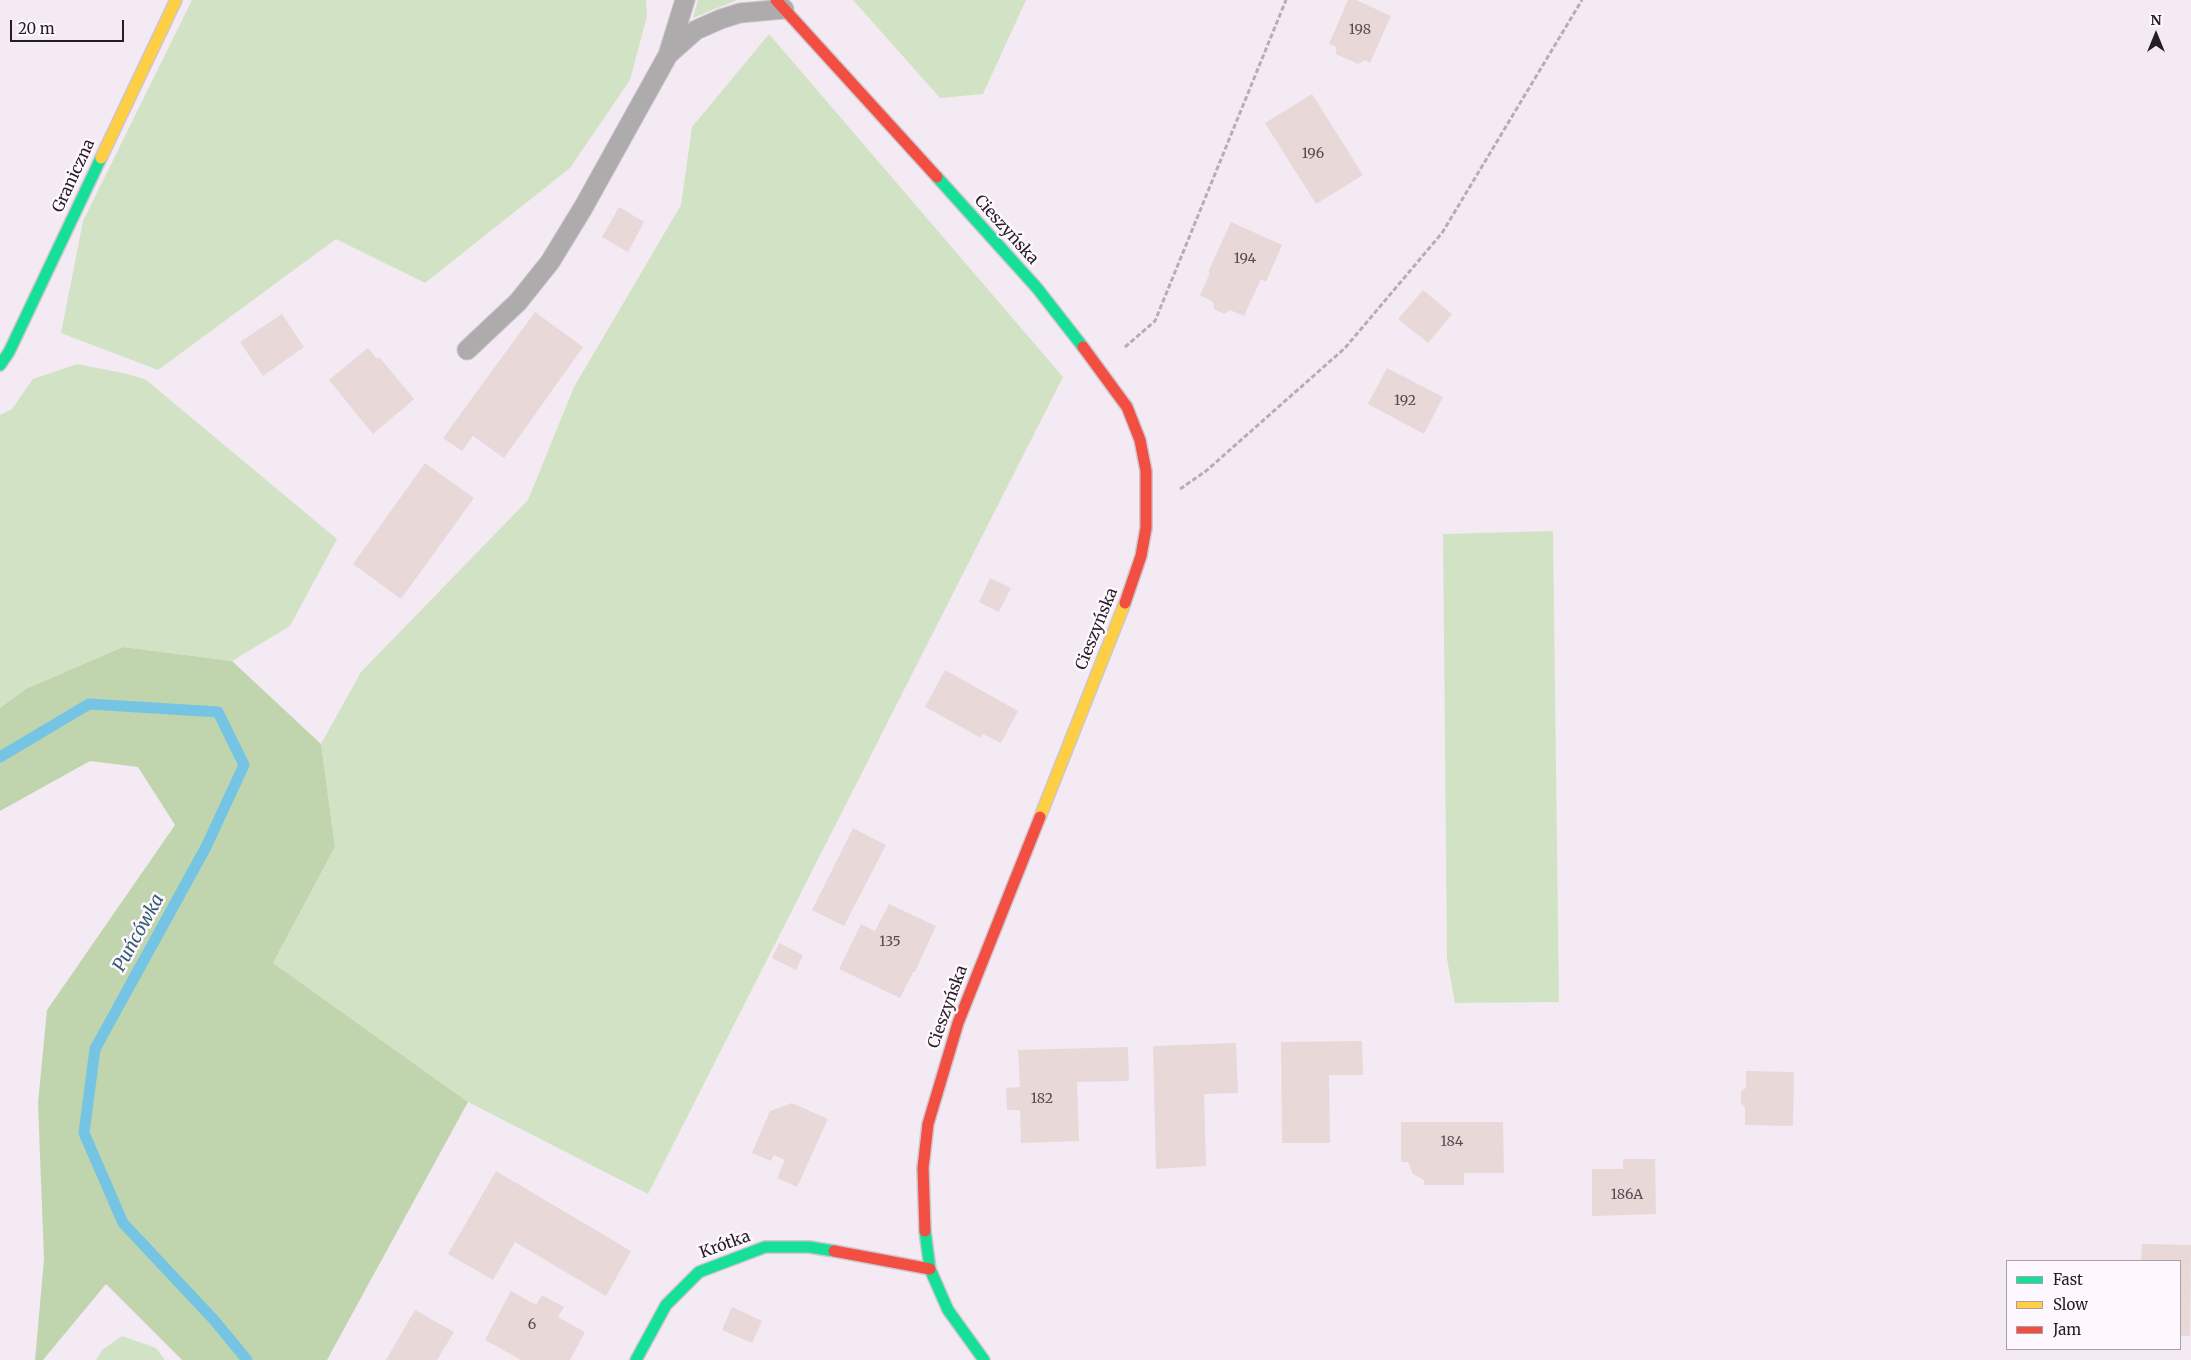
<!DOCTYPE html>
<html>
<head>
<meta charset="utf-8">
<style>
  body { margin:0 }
  #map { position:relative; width:2191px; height:1360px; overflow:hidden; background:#f4eaf4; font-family:Merriweather,serif }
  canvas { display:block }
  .legend { position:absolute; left:2006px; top:1260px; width:175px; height:90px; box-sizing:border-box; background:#fff7fe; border:1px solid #a7a0a7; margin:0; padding:6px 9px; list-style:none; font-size:15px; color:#241d24 }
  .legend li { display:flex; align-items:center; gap:10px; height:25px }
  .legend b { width:25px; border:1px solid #a7a0a7 }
  .north { position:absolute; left:2131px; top:10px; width:50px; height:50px; -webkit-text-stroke:4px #fff7fe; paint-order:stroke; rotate:0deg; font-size:14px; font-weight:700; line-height:20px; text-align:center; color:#241d24 }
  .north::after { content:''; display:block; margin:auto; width:18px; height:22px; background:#241d24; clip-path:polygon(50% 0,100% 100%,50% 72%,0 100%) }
  .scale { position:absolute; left:10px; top:20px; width:114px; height:22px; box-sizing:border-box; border:2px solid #241d24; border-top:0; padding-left:6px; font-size:15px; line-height:18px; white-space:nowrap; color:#241d24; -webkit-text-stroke:4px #fff7fe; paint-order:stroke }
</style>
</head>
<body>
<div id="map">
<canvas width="2191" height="1360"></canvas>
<ul class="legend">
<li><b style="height:6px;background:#16e098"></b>Fast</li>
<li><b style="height:6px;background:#ffcf43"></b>Slow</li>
<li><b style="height:6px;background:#f24e42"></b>Jam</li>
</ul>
<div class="north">N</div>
<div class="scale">20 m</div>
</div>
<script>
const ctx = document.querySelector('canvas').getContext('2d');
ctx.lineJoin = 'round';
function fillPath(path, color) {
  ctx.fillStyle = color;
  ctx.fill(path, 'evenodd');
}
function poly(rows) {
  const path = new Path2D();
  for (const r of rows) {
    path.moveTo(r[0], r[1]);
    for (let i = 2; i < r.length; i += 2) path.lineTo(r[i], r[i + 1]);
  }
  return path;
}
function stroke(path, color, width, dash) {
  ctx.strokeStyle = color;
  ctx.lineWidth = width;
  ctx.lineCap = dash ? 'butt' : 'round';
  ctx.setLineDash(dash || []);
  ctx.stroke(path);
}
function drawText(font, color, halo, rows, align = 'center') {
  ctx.font = font + ' Merriweather,serif';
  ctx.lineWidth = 5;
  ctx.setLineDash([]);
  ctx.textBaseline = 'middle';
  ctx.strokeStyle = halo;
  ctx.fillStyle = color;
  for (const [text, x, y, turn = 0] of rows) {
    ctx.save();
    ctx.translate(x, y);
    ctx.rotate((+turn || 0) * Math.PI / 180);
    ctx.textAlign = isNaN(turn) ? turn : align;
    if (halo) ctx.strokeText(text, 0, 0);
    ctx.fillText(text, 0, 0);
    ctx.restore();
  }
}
fillPath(poly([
  [192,0,646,0,647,16,630,80,570,168,425,283,336,239,158,370,61,333,83,221],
  [698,0,737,0,693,18],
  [853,0,1026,0,983,94,940,98],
  [769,34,1063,377,648,1194,468,1102,273,963,335,847,321,744,361,672,528,500,574,387,681,205,692,127],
  [77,364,123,373,145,379,337,539,290,626,232,661,123,647,27,689,0,708,0,415,12,409,33,379],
  [1553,531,1559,1002,1455,1003,1447,959,1443,534],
  [122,1336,156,1348,165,1360,96,1360,102,1350]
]), '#d2e3c5');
fillPath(poly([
  [123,647,232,661,321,744,335,847,273,963,468,1102,327,1360,182,1360,106,1284,43,1360,35,1360,44,1259,38,1103,47,1010,175,825,138,767,90,761,0,811,0,708,26,689]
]), '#c0d5ae');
stroke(poly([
  [0,757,89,704,218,712,244,765,206,847,95,1049,84,1133,123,1223,214,1320,247,1360]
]), '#75c4e4', 11);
fillPath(poly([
  [1348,0,1356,0,1391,16,1370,63,1365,60,1358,64,1336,54,1336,47,1329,44],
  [1312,94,1363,175,1316,204,1265,123],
  [619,207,644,222,628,252,602,237],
  [1231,222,1282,245,1266,282,1261,279,1244,316,1230,310,1224,314,1214,309,1213,302,1200,295,1210,273,1208,272],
  [1423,290,1452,314,1428,343,1398,319],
  [535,312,583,347,504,458,473,436,462,451,443,438],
  [282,314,304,347,263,376,240,342],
  [368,348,377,359,379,357,414,399,373,434,329,380],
  [1387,368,1443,397,1424,434,1368,404],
  [425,463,474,498,401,599,353,564],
  [990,578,1011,588,999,612,979,602],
  [945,670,1018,711,1001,743,983,734,981,738,925,707],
  [853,828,886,845,844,926,812,910],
  [889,904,936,926,915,972,913,972,900,998,839,969,861,924,875,931],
  [779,943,803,955,796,970,772,958],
  [1362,1041,1363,1075,1329,1075,1330,1143,1282,1143,1281,1042],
  [1236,1043,1238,1093,1204,1094,1206,1166,1156,1169,1153,1046],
  [1128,1047,1129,1081,1077,1082,1079,1141,1021,1143,1020,1110,1007,1110,1006,1088,1020,1087,1018,1050],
  [1746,1071,1794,1072,1793,1126,1745,1125,1745,1108,1741,1103,1741,1091,1746,1088],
  [792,1103,828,1119,797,1187,777,1178,785,1160,774,1155,771,1161,752,1153,770,1111],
  [1401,1122,1503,1122,1504,1173,1464,1173,1464,1185,1424,1185,1424,1180,1413,1174,1408,1162,1401,1162],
  [1623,1159,1655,1159,1656,1214,1592,1216,1592,1169,1623,1169],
  [496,1171,631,1251,606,1296,515,1242,493,1280,448,1254],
  [2142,1244,2191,1245,2190,1336,2180,1336,2180,1261,2141,1261],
  [511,1291,536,1305,542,1295,564,1307,558,1317,585,1332,570,1360,521,1360,485,1340],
  [732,1307,762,1321,752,1343,722,1330],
  [415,1310,454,1332,437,1360,386,1360]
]), '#e8d8d8');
const lane = poly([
  [669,54,696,30,721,19,740,13,784,9],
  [467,350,518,302,550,262,583,208,668,55,685,0]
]);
const fast = poly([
  [937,177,1037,288,1083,347],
  [0,365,9,352,101,158],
  [925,1231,930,1269,948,1310,984,1360],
  [636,1360,666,1305,699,1272,765,1247,809,1247,834,1251]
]);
const slow = poly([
  [101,158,176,0],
  [1040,817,1125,603]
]);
const jam = poly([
  [776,0,937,177],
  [1083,347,1127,407,1140,440,1146,471,1146,528,1141,556,1125,603],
  [925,1231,923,1168,928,1124,958,1023,1040,817],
  [834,1251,930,1269]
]);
stroke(lane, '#cec6ce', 21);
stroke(fast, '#cec6ce', 14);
stroke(slow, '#cec6ce', 14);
stroke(jam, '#cec6ce', 14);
stroke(poly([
  [1125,347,1155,321,1286,0],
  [1180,489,1206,471,1345,348,1442,233,1582,0]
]), '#b5afb3', 3, [5, 2.5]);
stroke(lane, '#aeabac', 19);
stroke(fast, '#16e098', 11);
stroke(slow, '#ffcf43', 11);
stroke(jam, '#f24e42', 11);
drawText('14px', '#554c51', null, [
  ["198",1360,30],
  ["196",1313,154],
  ["194",1245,259],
  ["192",1405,401],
  ["135",890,942],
  ["182",1042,1099],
  ["184",1452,1142],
  ["186A",1627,1195],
  ["6",532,1325]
]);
drawText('16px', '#241d24', '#fff7fe', [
  ["Graniczna",74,176,-65],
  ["Cieszyńska",1006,230,48],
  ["Cieszyńska",1097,629,-68],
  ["Cieszyńska",948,1007,-70],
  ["Krótka",725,1245,-20]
]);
drawText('italic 18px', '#2e5d70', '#fff7fe', [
  ["Puńcówka",139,933,-61]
]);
</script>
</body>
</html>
